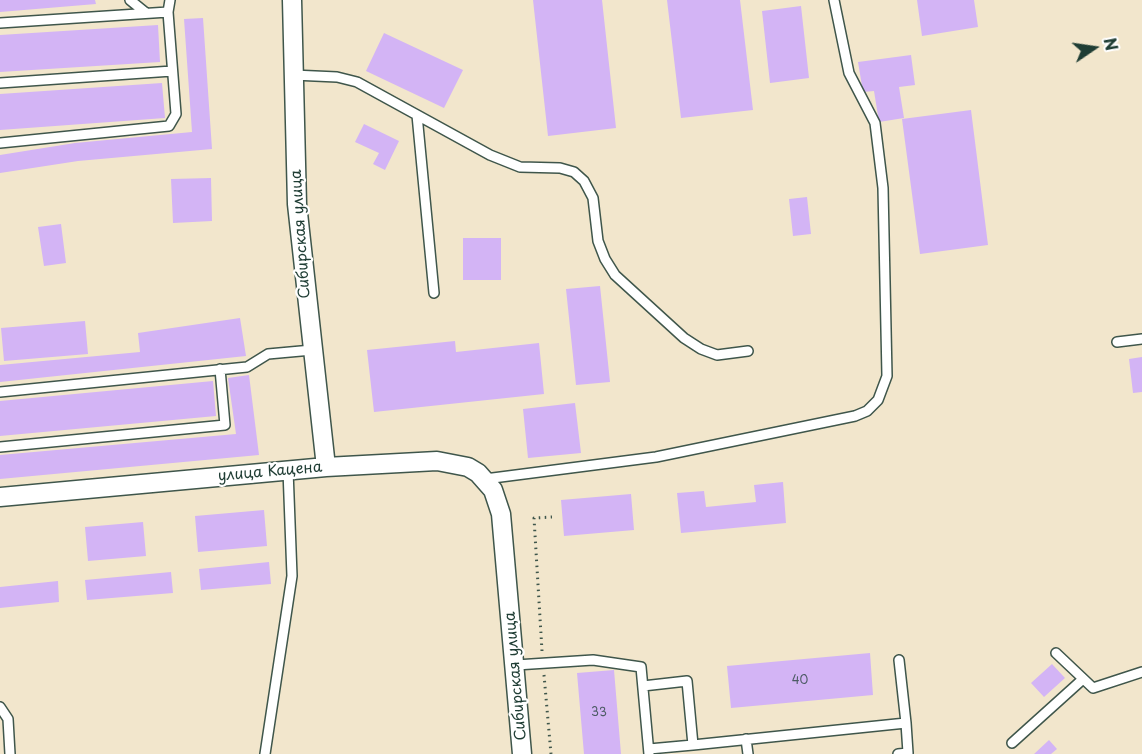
<!DOCTYPE html>
<html>
<head>
<meta charset="utf-8">
<style>
  body { margin:0 }
  #map { position:relative; width:1142px; height:754px; overflow:hidden; background:#f2e6cc; font-family:"Playpen Sans",sans-serif }
  canvas { display:block }
  .north { position:absolute; left:1064px; top:18px; width:60px; height:60px; -webkit-text-stroke:4px #fff; paint-order:stroke; rotate:77deg; font-size:16px; font-weight:700; line-height:24px; text-align:center; color:#1f3d34 }
  .north::after { content:''; display:block; margin:auto; width:21px; height:27px; background:#1f3d34; clip-path:polygon(50% 0,100% 100%,50% 72%,0 100%) }
</style>
</head>
<body>
<div id="map">
<canvas width="1142" height="754"></canvas>
<div class="north">N</div>
</div>
<script>
const ctx = document.querySelector('canvas').getContext('2d');
ctx.lineJoin = 'round';
function fillPath(path, color) {
  ctx.fillStyle = color;
  ctx.fill(path, 'evenodd');
}
function poly(rows) {
  const path = new Path2D();
  for (const r of rows) {
    path.moveTo(r[0], r[1]);
    for (let i = 2; i < r.length; i += 2) path.lineTo(r[i], r[i + 1]);
  }
  return path;
}
function stroke(path, color, width, dash) {
  ctx.strokeStyle = color;
  ctx.lineWidth = width;
  ctx.lineCap = dash ? 'butt' : 'round';
  ctx.setLineDash(dash || []);
  ctx.stroke(path);
}
function drawText(font, color, halo, rows, align = 'center') {
  ctx.font = font + ' "Playpen Sans",sans-serif';
  ctx.lineWidth = 4.5;
  ctx.setLineDash([]);
  ctx.textBaseline = 'middle';
  ctx.strokeStyle = halo;
  ctx.fillStyle = color;
  for (const [text, x, y, turn = 0] of rows) {
    ctx.save();
    ctx.translate(x, y);
    ctx.rotate((+turn || 0) * Math.PI / 180);
    ctx.textAlign = isNaN(turn) ? turn : align;
    if (halo) ctx.strokeText(text, 0, 0);
    ctx.fillText(text, 0, 0);
    ctx.restore();
  }
}
fillPath(poly([
  [0,0,95,0,96,4,0,12],
  [533,0,602,0,616,128,548,136],
  [667,0,740,0,753,110,681,118],
  [917,0,974,0,978,27,922,36],
  [801,6,809,78,770,83,762,11],
  [203,18,212,149,78,161,0,173,0,155,75,143,192,132,184,19],
  [158,25,160,62,0,72,0,35],
  [384,33,463,70,444,108,366,71],
  [911,55,915,85,899,87,904,118,879,122,874,91,863,92,858,62],
  [162,83,165,118,0,130,0,94],
  [971,110,988,245,920,254,902,119],
  [364,124,399,141,385,170,373,164,379,153,355,142],
  [211,178,212,221,173,223,171,179],
  [807,197,811,234,793,236,789,199],
  [61,224,66,263,44,266,38,227],
  [463,238,501,238,501,280,463,280],
  [600,286,610,382,576,385,566,289],
  [240,318,246,356,0,382,0,365,140,352,138,333],
  [85,321,88,354,4,361,1,328],
  [455,341,456,352,539,343,544,394,374,412,367,350],
  [1142,357,1142,392,1133,393,1129,359],
  [249,375,259,455,0,479,0,455,236,434,228,378],
  [213,381,216,416,0,436,0,401],
  [575,403,581,453,528,458,523,409],
  [783,482,786,523,681,533,677,493,704,491,706,507,756,502,754,485],
  [631,494,634,530,564,536,561,500],
  [264,510,267,546,198,552,195,516],
  [143,522,146,556,88,561,85,527],
  [269,562,271,584,201,590,199,569],
  [171,572,173,593,87,600,85,580],
  [58,581,59,602,0,608,0,587],
  [870,653,873,695,731,708,727,666],
  [1052,664,1065,678,1044,697,1031,683],
  [614,670,621,754,584,754,577,673],
  [1049,740,1057,749,1051,754,1034,754]
]), '#d3b4f5');
const service = poly([
  [130,0,146,13],
  [0,23,168,12],
  [293,75,337,77,357,82,490,155,520,167,560,168,574,172,584,181,593,198,598,241,605,259,615,275,684,338,701,349,717,355,748,351],
  [0,83,172,71],
  [417,115,434,293],
  [0,143,169,126,176,114,168,12,170,0],
  [1117,342,1142,339],
  [0,392,247,367,268,354,312,350],
  [0,447,225,425,220,369],
  [485,479,656,457,855,416,867,411,878,400,887,376,883,188,875,123,849,73,834,0],
  [1056,653,1093,688,1142,672],
  [899,660,906,723],
  [516,665,593,660,641,667,649,754],
  [643,686,687,681,693,745,906,723,908,753,898,754],
  [0,707,8,719,10,754],
  [746,739,748,754],
  [1012,743,1083,679],
  [649,749,693,745],
  [265,754,292,576,288,470]
]);
const minor = poly([
  [292,0,297,204,326,467],
  [0,497,326,467,437,461,468,467,478,473,493,490,501,514,522,754]
]);
stroke(service, '#3f564b', 12);
stroke(minor, '#3f564b', 21);
stroke(poly([
  [542,651,534,518,552,517],
  [544,675,551,754]
]), '#3f564b', 3, [1.5, 4.5]);
stroke(service, '#fff', 9);
stroke(minor, '#fff', 18);
drawText('12px', '#4c5b64', null, [
  ["40",800,681],
  ["33",599,713]
]);
drawText('15px', '#1f3d34', '#fff', [
  ["Сибирская улица",301,234,-94],
  ["улица Кацена",270,472,-5],
  ["Сибирская улица",516,676,-95]
]);
</script>
</body>
</html>
